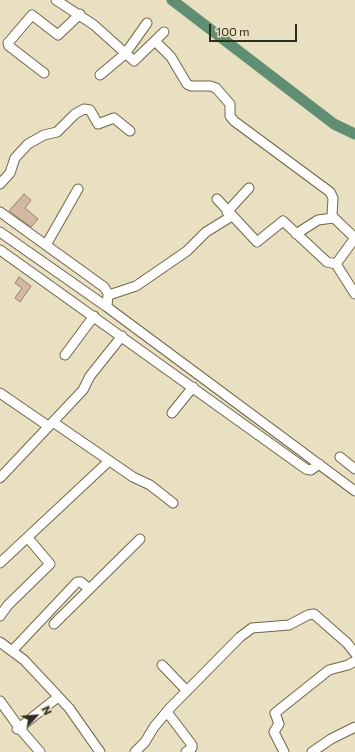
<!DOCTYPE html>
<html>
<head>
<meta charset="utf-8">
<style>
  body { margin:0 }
  #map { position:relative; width:355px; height:752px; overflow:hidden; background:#e9e0c1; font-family:Commissioner,sans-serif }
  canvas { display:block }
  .north { position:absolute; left:16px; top:696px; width:40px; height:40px; -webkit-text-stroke:3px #e9e0c1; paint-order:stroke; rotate:64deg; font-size:11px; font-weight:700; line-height:16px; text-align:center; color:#2f2c20 }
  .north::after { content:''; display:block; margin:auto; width:14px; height:18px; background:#2f2c20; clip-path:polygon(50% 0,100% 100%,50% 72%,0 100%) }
  .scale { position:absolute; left:209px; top:24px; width:88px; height:18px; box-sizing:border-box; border:2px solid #2f2c20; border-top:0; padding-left:5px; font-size:12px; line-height:14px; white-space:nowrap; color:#2f2c20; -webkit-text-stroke:3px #e9e0c1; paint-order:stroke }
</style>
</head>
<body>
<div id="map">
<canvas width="355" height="752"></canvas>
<div class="north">N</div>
<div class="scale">100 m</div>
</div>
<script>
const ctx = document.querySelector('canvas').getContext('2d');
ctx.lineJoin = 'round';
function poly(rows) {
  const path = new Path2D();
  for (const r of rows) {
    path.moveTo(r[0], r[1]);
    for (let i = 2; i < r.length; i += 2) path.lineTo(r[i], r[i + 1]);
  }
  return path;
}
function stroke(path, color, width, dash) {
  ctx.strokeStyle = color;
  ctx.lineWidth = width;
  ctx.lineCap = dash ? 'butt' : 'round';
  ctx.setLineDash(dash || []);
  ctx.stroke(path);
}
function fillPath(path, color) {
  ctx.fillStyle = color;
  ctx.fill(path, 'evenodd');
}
stroke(poly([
  [172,0,334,124,355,134]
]), '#608e73', 11);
const building = poly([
  [24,194,31,200,25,208,38,219,31,227,9,211,24,194],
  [19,277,31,286,20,302,15,298,22,288,15,283,19,277]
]);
fillPath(building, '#d3b9a4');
stroke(building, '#977f6a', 1);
const minor = poly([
  [56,0,94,25,134,61,164,32],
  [155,41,171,57,187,84,191,86,210,86,216,88,230,104,230,116,234,121,330,192,333,198,332,216,355,238,336,264,355,294],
  [44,73,9,46,8,43,32,15,58,35,80,14],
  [100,75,125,54,147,23],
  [0,184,10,173,15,158,28,144,44,135,57,132,75,114,84,109,90,110,98,124,114,118,130,131],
  [217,199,257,242,283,221,327,262,336,264],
  [0,212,104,287,108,293,107,307],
  [227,212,249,188],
  [0,232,107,307,355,491],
  [296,234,318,220,333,218],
  [46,245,78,189],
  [0,250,306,469,311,470,319,464],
  [109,295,136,286,187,251,206,232,232,216],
  [65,355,94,316],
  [0,393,48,426],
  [172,413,193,387],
  [53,422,133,477,150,485,173,503],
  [340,457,355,469],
  [0,478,83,390,90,376,122,336],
  [0,563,109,461],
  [0,616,8,605,50,564,28,538],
  [54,624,140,539],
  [0,642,24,660,69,708,100,752],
  [12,651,77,582,81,582,89,589],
  [162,665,187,691],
  [0,701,21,730,40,752],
  [167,712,192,745,192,748,186,752],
  [17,729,21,730,24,724,58,697],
  [135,752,145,742,154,727,169,709,240,637,252,628,289,625,308,615,314,614,347,643,355,653],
  [284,752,274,732,279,724,275,713,329,670,348,665,355,661],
  [312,752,331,739,355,727]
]);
stroke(minor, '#6f674b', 11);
stroke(minor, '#fff', 9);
</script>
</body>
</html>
